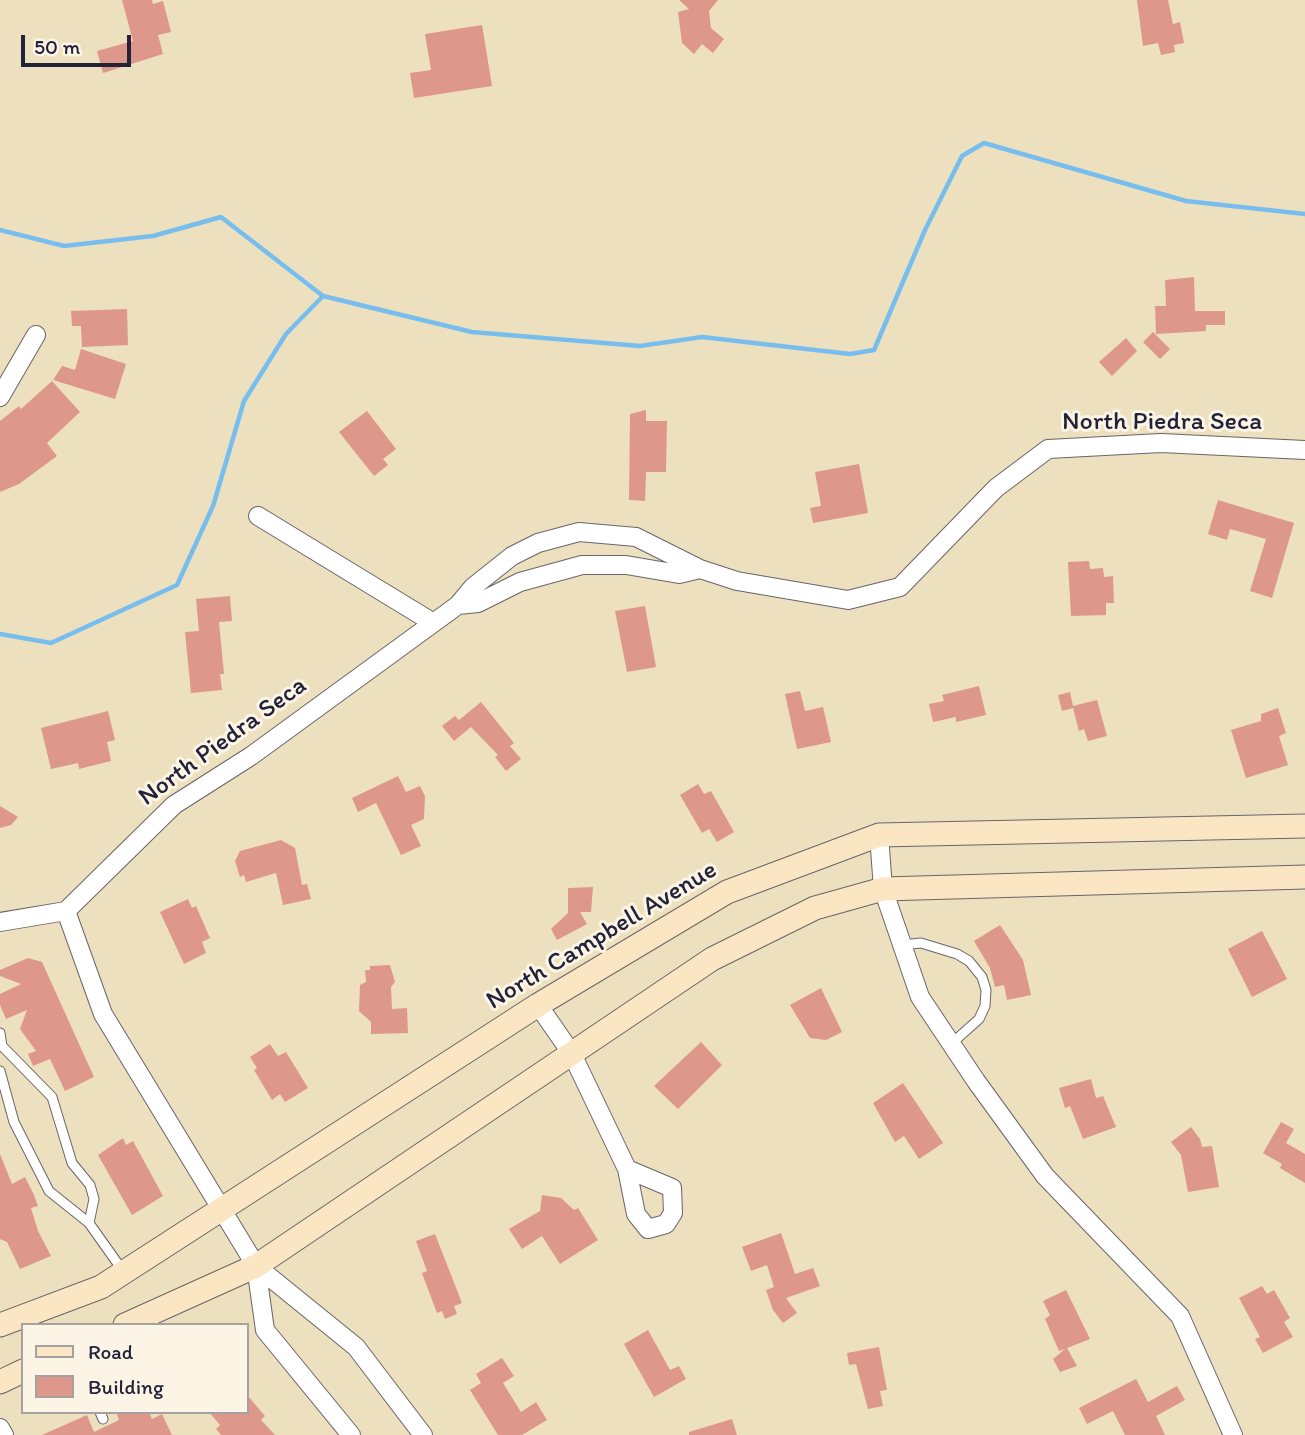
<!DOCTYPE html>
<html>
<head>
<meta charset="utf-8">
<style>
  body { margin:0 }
  #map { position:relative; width:1305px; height:1435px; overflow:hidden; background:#ede0bf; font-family:Itim,sans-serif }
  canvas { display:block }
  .legend { position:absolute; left:21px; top:1323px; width:228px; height:91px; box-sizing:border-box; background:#fcf5e5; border:2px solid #a5a1a1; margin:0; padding:9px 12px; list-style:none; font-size:21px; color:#22223b }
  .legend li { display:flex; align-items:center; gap:14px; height:35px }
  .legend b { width:35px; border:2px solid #a5a1a1 }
  .scale { position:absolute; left:21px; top:35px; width:110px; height:32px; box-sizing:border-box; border:4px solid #22223b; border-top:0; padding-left:9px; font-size:21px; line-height:24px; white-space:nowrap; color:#22223b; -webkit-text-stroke:5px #fcf5e5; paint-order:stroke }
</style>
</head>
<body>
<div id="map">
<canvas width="1305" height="1435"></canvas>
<ul class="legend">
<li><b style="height:9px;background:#fbe6c4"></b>Road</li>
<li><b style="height:19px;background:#dd978b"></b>Building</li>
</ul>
<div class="scale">50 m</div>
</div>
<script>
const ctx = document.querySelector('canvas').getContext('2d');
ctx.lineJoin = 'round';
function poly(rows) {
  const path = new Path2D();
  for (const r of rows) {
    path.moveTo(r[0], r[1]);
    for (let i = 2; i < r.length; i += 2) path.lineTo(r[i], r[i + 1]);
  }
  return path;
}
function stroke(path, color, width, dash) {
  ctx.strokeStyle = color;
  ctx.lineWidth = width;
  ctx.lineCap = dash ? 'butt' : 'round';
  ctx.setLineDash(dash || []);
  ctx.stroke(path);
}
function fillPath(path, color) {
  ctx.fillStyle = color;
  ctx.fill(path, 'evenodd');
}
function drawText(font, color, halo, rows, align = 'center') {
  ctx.font = font + ' Itim,sans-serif';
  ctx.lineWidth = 6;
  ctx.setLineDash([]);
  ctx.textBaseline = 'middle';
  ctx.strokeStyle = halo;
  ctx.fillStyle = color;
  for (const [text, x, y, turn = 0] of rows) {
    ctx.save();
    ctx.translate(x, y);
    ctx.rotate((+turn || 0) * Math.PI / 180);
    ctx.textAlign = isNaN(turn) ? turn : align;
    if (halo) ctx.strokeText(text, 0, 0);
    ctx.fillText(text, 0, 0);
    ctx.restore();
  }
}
stroke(poly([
  [0,230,64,246,153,236,221,217,323,296],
  [0,634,51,643,177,585,213,506,244,401,286,334,323,296,472,332,640,346,702,337,850,354,874,350,925,230,962,156,984,143,1186,201,1305,214]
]), '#77beef', 4.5);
fillPath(poly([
  [122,0,152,0,153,4,163,1,171,32,158,35,163,54,103,73,97,51,133,41],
  [679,0,718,0,709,11,711,28,724,39,713,53,702,44,694,54,682,43,678,12,689,9],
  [1137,0,1168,0,1173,24,1180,22,1184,43,1174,45,1175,52,1161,55,1158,43,1143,46],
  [482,25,492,86,414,98,410,73,431,70,425,34],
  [1194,277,1195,311,1225,311,1225,325,1206,325,1206,331,1156,334,1155,306,1166,306,1165,280],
  [127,309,128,345,82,347,81,326,72,326,71,311],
  [1153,332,1170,349,1160,359,1143,342],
  [1126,338,1137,351,1112,376,1099,362],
  [81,349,126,364,115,399,53,380,62,366,75,370],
  [52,381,80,412,47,443,57,456,19,484,0,492,0,421,19,406,21,409],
  [646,410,646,421,667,421,666,472,646,472,645,501,629,500,630,414],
  [367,411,396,449,383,459,388,465,374,476,339,432],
  [859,464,868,513,813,523,810,508,821,506,815,472],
  [1218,500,1294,523,1272,598,1250,591,1266,539,1230,529,1227,540,1208,534],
  [1089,561,1090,569,1103,568,1104,577,1113,576,1114,603,1106,603,1106,615,1071,616,1068,562],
  [230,596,232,621,219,622,224,674,220,674,222,690,191,693,185,632,199,631,196,599],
  [645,606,656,667,627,672,615,611],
  [979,686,986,715,956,722,956,717,933,722,929,704,944,701,942,695],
  [800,691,805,711,823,707,831,742,797,749,785,694],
  [1070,692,1073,706,1097,700,1107,736,1088,741,1084,729,1079,731,1073,708,1062,711,1058,695],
  [481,702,514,743,510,746,521,759,506,771,495,757,498,755,471,727,454,741,442,726,455,716,459,720],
  [1278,708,1286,733,1279,736,1288,765,1246,778,1231,730,1261,721,1261,714],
  [108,711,115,740,107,742,111,761,79,769,78,763,51,769,41,728],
  [398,776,406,792,420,786,425,796,424,819,411,825,421,846,401,855,376,803,358,812,352,798],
  [698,784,704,794,711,791,734,832,717,842,709,829,702,833,680,795],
  [0,806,18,817,11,825,0,828],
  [281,840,295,848,302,885,307,884,311,899,283,905,276,873,246,882,244,875,240,877,235,861,240,851],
  [593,887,591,912,580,912,587,924,557,940,551,929,568,913,568,888],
  [188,899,192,908,196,906,210,938,202,942,206,953,184,964,160,912],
  [1000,925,1023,960,1031,995,1007,1000,1004,985,995,987,990,968,974,941],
  [1262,931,1287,979,1252,997,1228,949],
  [28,958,42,962,94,1077,65,1091,50,1059,33,1066,28,1054,36,1051,20,1029,27,1010,6,1019,0,1005,0,994,21,984,0,976,0,970],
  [390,965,395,982,391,987,392,1009,407,1008,408,1033,371,1034,371,1022,359,1011,360,985,366,982,365,970,370,970,370,966],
  [821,988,842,1032,826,1040,810,1038,790,1005],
  [701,1042,722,1065,678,1109,654,1086],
  [270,1044,278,1056,286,1052,308,1088,285,1102,280,1094,272,1100,254,1070,257,1068,250,1057],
  [1091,1079,1096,1098,1103,1096,1116,1127,1083,1139,1070,1106,1065,1108,1059,1088],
  [903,1083,943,1143,919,1159,904,1136,895,1142,873,1103],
  [1281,1122,1294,1129,1286,1143,1305,1154,1305,1183,1280,1168,1282,1164,1263,1153],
  [1191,1127,1200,1139,1202,1147,1212,1146,1219,1187,1188,1192,1181,1155,1171,1142],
  [123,1138,126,1145,133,1141,163,1196,132,1215,98,1155],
  [0,1154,12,1184,25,1177,34,1195,38,1206,31,1208,38,1231,51,1256,20,1269,7,1242,0,1239],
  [542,1195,561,1198,574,1210,578,1208,598,1240,560,1264,542,1236,522,1249,509,1229,540,1211],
  [781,1233,795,1274,813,1268,820,1286,786,1298,797,1313,783,1323,773,1310,766,1290,774,1287,767,1265,751,1271,742,1247],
  [435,1234,462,1303,454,1306,457,1314,445,1319,442,1311,437,1313,422,1273,427,1271,416,1241],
  [1262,1286,1267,1294,1274,1290,1290,1318,1284,1322,1293,1337,1263,1353,1255,1339,1260,1337,1239,1298],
  [1066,1290,1090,1339,1067,1348,1077,1366,1060,1372,1053,1359,1065,1349,1059,1351,1045,1319,1050,1315,1043,1301],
  [648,1330,670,1370,679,1366,686,1379,654,1397,624,1344],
  [879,1347,887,1390,880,1391,883,1406,868,1409,856,1364,849,1365,847,1353],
  [502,1358,514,1376,503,1383,521,1412,536,1402,547,1420,522,1435,498,1435,470,1390,481,1383,476,1374],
  [1136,1379,1148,1402,1177,1386,1185,1400,1156,1416,1165,1435,1125,1435,1113,1411,1087,1424,1079,1408],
  [247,1395,265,1416,261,1420,275,1435,221,1435,216,1429,220,1425,209,1412,247,1412],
  [116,1412,149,1412,152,1419,162,1414,172,1435,42,1435,87,1415,94,1432,119,1420],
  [732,1419,737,1435,689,1435,689,1432]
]), '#dd978b');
const lane = poly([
  [902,945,921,943,957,954,969,961,982,977,986,990,985,1006,979,1019,951,1044],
  [0,1033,2,1046,52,1097,72,1163,90,1185,94,1199,89,1223],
  [0,1071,14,1122,49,1191,89,1223,123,1271],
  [100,1412,103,1419]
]);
const street = poly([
  [0,397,36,335],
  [258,516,432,622],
  [458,605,478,603,520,582,582,565,626,565,679,574,700,569],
  [879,835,883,889,920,997,976,1081,1045,1176,1180,1316,1233,1435],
  [66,911,174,805,251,756,458,605,473,587,512,556,538,543,579,532,636,537,700,569,737,581,848,600,900,587,996,488,1048,449,1161,443,1305,450],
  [66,911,103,1014,256,1266,356,1347,423,1435],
  [0,922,66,911],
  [538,1005,572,1054,627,1169,636,1214,648,1229,666,1224,673,1213,672,1188,627,1169],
  [256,1266,265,1330,351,1435],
  [0,1428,4,1435]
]);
const secondary = poly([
  [0,1325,101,1287,538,1005,727,892,879,835,1305,826],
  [125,1325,256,1266,712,959,815,908,883,889,1305,877],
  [0,1382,23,1371]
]);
stroke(lane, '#696469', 11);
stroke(street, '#696469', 20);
stroke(secondary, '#696469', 25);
stroke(lane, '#fff', 9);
stroke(street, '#fff', 18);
stroke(secondary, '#fbe6c4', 23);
drawText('26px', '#22223b', '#fcf5e5', [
  ["North Piedra Seca",1162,422],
  ["North Piedra Seca",223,742,-36],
  ["North Campbell Avenue",602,936,-31]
]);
</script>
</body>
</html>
